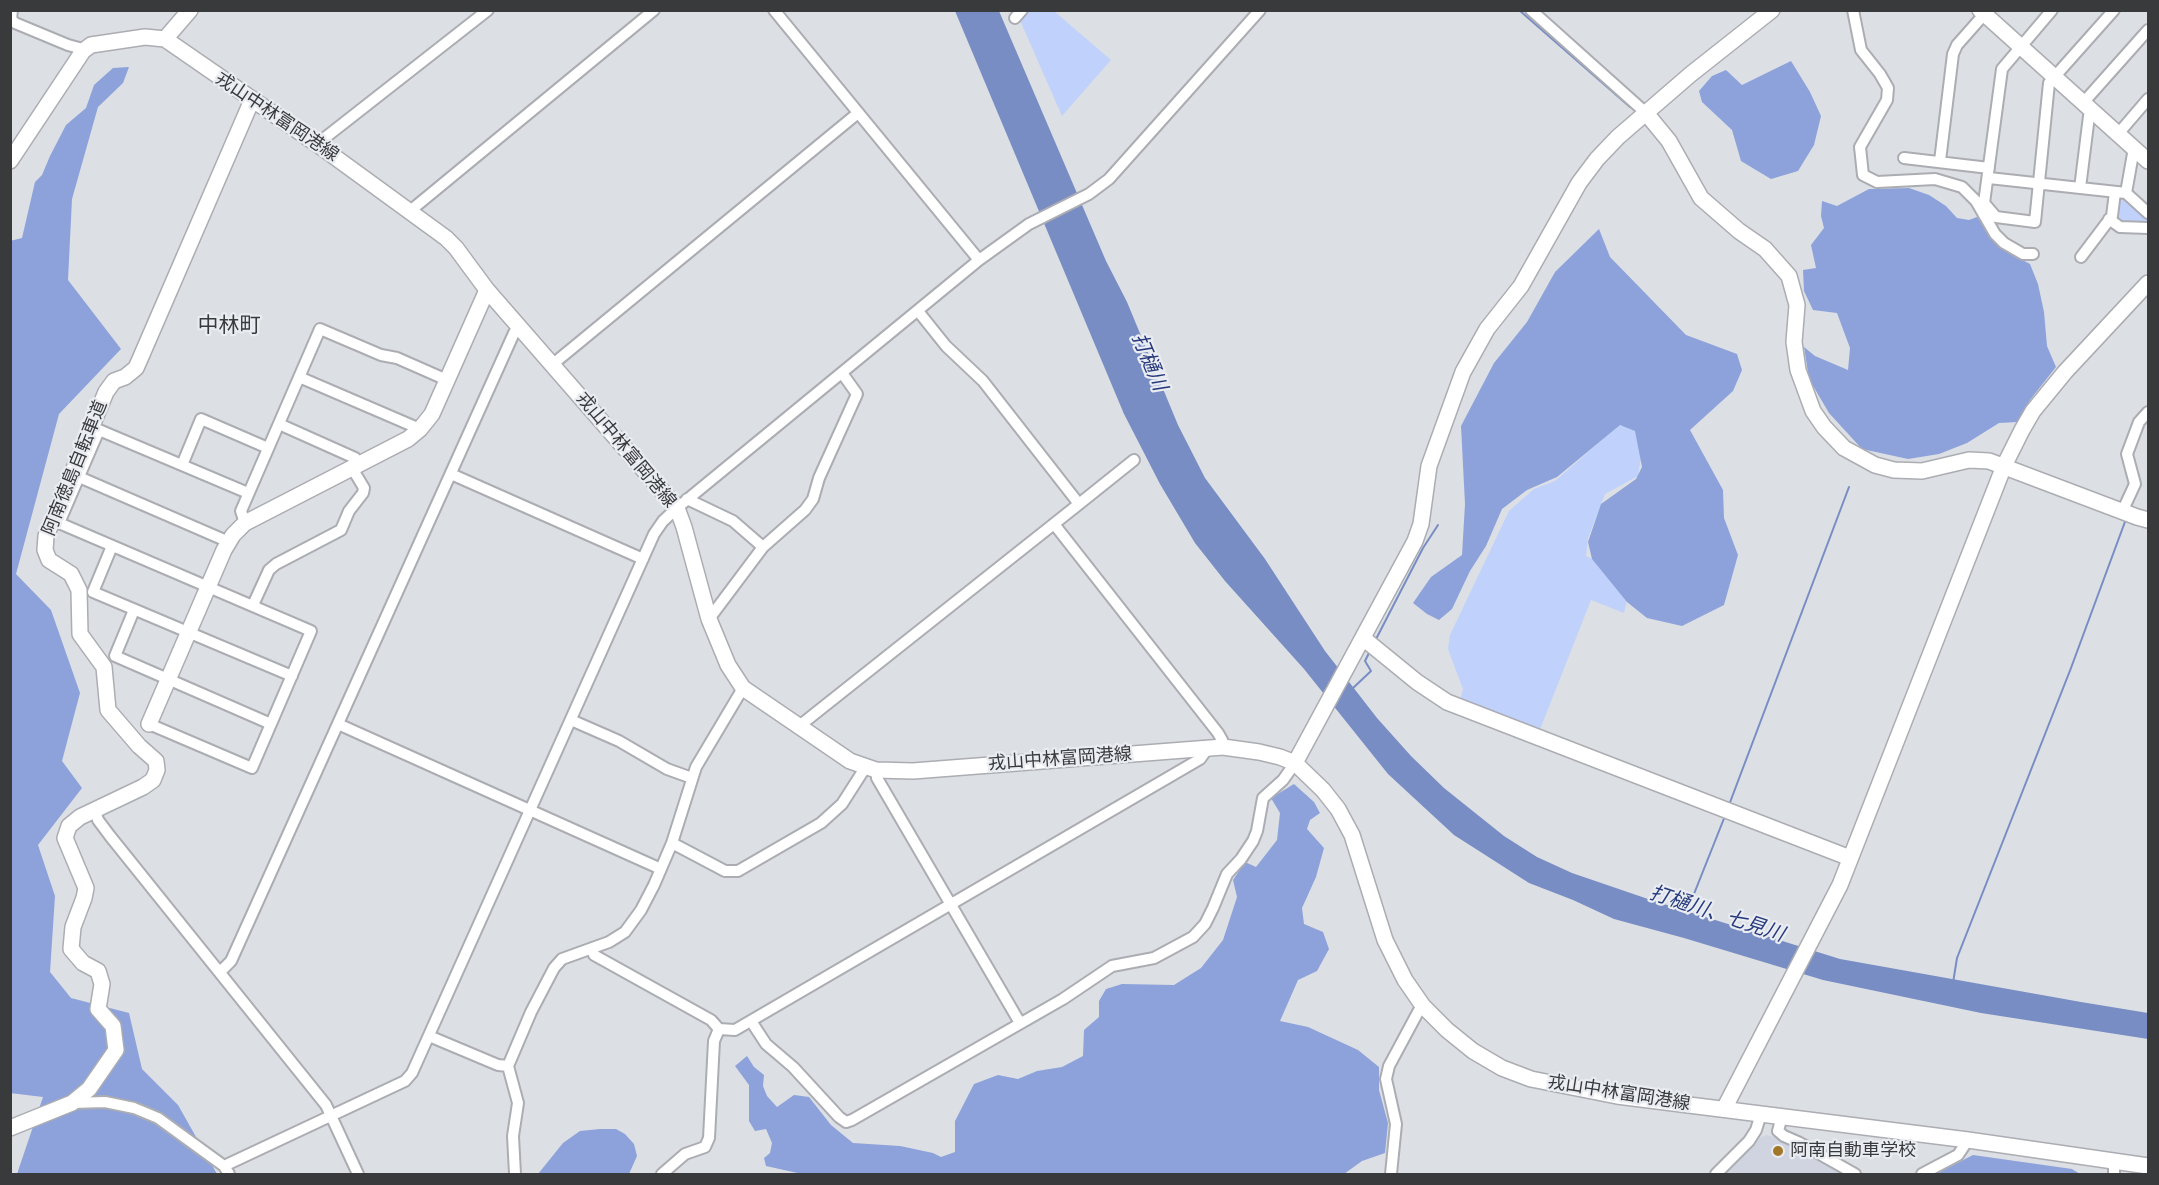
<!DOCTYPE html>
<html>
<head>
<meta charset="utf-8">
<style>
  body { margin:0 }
  #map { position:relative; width:2159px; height:1185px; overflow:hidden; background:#dcdfe4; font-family:Literata,serif }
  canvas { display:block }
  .frame { position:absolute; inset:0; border:12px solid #393a3c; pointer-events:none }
</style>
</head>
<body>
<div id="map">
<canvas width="2159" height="1185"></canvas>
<div class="frame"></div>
</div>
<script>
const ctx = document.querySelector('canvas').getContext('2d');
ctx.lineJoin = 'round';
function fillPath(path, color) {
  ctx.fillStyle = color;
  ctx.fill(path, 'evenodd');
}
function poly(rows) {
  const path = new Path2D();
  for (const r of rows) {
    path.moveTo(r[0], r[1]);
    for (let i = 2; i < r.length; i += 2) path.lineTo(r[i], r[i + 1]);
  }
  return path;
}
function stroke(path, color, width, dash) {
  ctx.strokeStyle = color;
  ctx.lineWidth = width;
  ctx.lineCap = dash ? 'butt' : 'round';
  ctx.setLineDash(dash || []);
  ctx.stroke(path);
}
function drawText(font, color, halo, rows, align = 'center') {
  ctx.font = font + ' Literata,"Noto Sans JP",serif';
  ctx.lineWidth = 4.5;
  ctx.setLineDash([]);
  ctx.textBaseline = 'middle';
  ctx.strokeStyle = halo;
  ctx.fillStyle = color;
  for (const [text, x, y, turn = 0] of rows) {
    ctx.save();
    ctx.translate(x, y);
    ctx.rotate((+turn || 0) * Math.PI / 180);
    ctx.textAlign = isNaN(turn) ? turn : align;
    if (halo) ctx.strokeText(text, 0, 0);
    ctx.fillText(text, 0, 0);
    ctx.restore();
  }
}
fillPath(poly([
  [1767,1135,1796,1145,1848,1174,1725,1174,1761,1137]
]), '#cfd4e0');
fillPath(poly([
  [1026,11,1054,11,1111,60,1062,116,1019,18],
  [2120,197,2125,197,2148,217,2148,226,2121,225,2117,221],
  [1627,418,1639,418,1642,450,1638,476,1605,494,1588,538,1586,556,1608,566,1629,592,1624,613,1591,600,1539,732,1460,701,1463,689,1448,649,1450,635,1509,511,1534,489,1555,481]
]), '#c0d1fc');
fillPath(poly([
  [1791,61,1810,92,1821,116,1814,145,1798,171,1771,179,1741,161,1732,130,1702,102,1699,91,1712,76,1726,70,1742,85],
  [129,67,123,83,98,107,72,199,68,280,121,349,59,414,16,574,51,610,80,693,62,761,82,788,38,845,55,896,50,972,71,998,129,1013,142,1069,178,1105,217,1174,17,1174,43,1097,10,1093,10,241,22,238,35,182,42,175,50,156,66,125,86,108,94,85,113,68],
  [1909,188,1929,195,1946,206,1957,218,1969,220,1977,217,1992,237,2011,254,2030,264,2038,284,2044,312,2047,346,2056,367,2030,400,2018,422,1999,423,1967,443,1939,454,1908,459,1862,449,1829,413,1809,379,1804,347,1815,356,1848,370,1850,348,1837,313,1813,310,1804,291,1803,270,1816,268,1811,245,1824,228,1821,216,1822,201,1837,206,1869,189],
  [1599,229,1610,257,1686,335,1737,354,1742,370,1733,391,1690,430,1723,490,1724,518,1738,555,1724,605,1682,626,1647,618,1627,602,1592,559,1588,542,1601,504,1636,479,1642,467,1635,431,1620,425,1557,477,1527,490,1502,509,1486,546,1470,571,1452,609,1439,620,1427,614,1413,603,1431,577,1462,555,1465,504,1461,426,1494,363,1527,322,1555,272],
  [1294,784,1314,802,1320,813,1310,820,1307,829,1324,848,1316,877,1302,908,1304,924,1323,932,1329,949,1317,971,1298,980,1280,1021,1308,1027,1358,1050,1379,1067,1379,1090,1388,1123,1385,1153,1362,1161,1344,1174,802,1174,766,1166,764,1158,770,1153,772,1143,766,1129,755,1131,749,1121,749,1085,735,1066,747,1056,754,1067,764,1075,763,1086,767,1096,777,1107,794,1095,809,1097,831,1125,853,1143,900,1146,933,1153,941,1157,955,1152,955,1121,974,1084,998,1075,1018,1079,1037,1071,1062,1067,1083,1056,1084,1030,1099,1017,1099,1001,1106,989,1122,984,1174,985,1201,968,1223,940,1237,897,1233,880,1245,862,1256,867,1277,840,1280,813,1271,798],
  [600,1129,616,1129,625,1134,634,1144,637,1156,629,1174,538,1174,563,1143,580,1131],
  [1973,1155,2072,1169,2080,1174,1936,1174]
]), '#8da2da');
fillPath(poly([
  [955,11,999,11,1106,261,1127,302,1178,425,1205,478,1265,559,1325,651,1377,718,1411,756,1444,788,1504,836,1537,857,1572,873,1648,899,1840,959,2081,1002,2148,1013,2148,1039,1981,1013,1823,980,1684,938,1614,919,1573,900,1529,883,1454,835,1388,774,1304,669,1225,581,1195,543,1160,484,1124,414]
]), '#788dc3');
stroke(poly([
  [1519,10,1630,107],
  [2135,466,2139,476,2139,483],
  [2130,508,2136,494],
  [1375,641,1423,548,1438,525],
  [1352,689,1371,671,1365,661,1370,651],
  [1729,805,1849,487],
  [1686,914,1725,816],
  [1953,983,1957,958,2071,668,2126,519]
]), '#788dc3', 2);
const street = poly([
  [12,10,11,19,15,23,68,45,79,48,83,51],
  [774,10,979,260],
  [1531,10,1646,113],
  [1853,10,1861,50,1880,74,1888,88,1887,100,1860,147,1863,175,1877,182,1935,179,1962,187,1976,201,1995,234,2004,243,2023,254,2033,254],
  [2052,10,2002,69,1984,203,1996,217,2035,222,2049,83,2114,10],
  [1015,18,1022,10],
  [2083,103,2148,30],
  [2118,134,2148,99],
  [317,144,488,10],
  [1904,158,1989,168],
  [1940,161,1953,54,1957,45,1988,10],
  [1989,178,2126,193,2134,148],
  [2080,188,2089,116,2092,110],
  [2126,193,2148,213],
  [410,211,654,10],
  [2109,219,2120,227,2148,228],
  [2081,257,2112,216,2115,192],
  [553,364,858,113],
  [299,377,420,429],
  [279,424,355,458,360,464],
  [182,465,201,419,268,448],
  [451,474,643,559],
  [79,477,229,542],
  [687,499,733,521,763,547],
  [1079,504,1134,460],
  [2122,512,2135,484,2127,454,2139,422,2148,412],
  [245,523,241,511,320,329,381,355,397,358,447,380],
  [1054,524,1218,733,1222,740,1223,747],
  [112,546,93,592,292,676],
  [253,605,269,570,276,564,341,530,349,511,363,493,364,488,352,468],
  [134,610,115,656,271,724],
  [709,619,763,547,805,510,813,499,819,478,857,394,842,373],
  [571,720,619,741,667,769,692,778],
  [149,724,252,768,311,631,59,523,99,430,248,493],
  [338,724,661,869],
  [798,727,1079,504,983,381,946,346,918,311],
  [876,770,877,778,1020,1023],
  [95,811,98,820,110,836,326,1105,358,1174],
  [672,843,725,871,738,871,821,823,842,804,865,768],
  [592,948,594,955,711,1020,719,1029,735,1030,1200,759,1208,748],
  [220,972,231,961,514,333,519,327],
  [751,1021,766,1044,793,1067,839,1117,846,1122,852,1120,1063,999,1112,966,1154,958,1193,937,1205,924,1213,908,1227,874,1241,859,1253,841,1257,831,1263,798,1283,780,1295,763],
  [429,1036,498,1065,508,1066],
  [72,1103,105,1102,134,1108,158,1118,224,1166,229,1174],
  [1782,1116,1778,1131,1784,1136,1800,1143,1855,1174],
  [2114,1160,2114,1174],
  [224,1166,405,1081,412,1073,654,534,663,521,677,508,979,260,1029,224,1089,194,1109,179,1260,10],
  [515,1174,513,1136,518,1103,508,1066,531,1012,554,968,562,959,609,942,625,932,641,910,654,885,672,843,696,767,743,688],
  [662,1174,685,1154,705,1147,709,1138,714,1041,719,1029],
  [1391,1174,1396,1124,1386,1079,1389,1066,1418,1012,1423,1006],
  [1716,1174,1749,1141,1756,1130,1761,1114],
  [1922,1174,1958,1155,1968,1140]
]);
const secondary = poly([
  [1980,10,2148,161],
  [165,39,317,144,446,238,456,248,487,290,677,508,684,527,709,619,728,665,743,688,850,761,876,770,913,771,1223,747,1259,752,1280,757,1295,763,1323,790,1338,809,1352,835,1385,940,1405,980,1423,1006,1447,1030,1473,1051,1502,1068,1531,1079,1617,1096,1968,1140,2148,1166],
  [165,39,190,10],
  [1646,113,1669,141,1701,198,1739,231,1765,249,1789,276,1797,305,1794,342,1798,370,1813,411,1824,427,1844,448,1875,465,1894,470,1922,471,1969,460,1989,461,2137,517,2148,520],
  [10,161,83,51,91,45,145,37,165,39],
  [1363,638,1417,682,1447,702,1850,858],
  [149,724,224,550,233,535,245,523,408,439,420,429,432,414,487,290],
  [1295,763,1415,541,1421,524,1429,466,1463,372,1487,329,1521,286,1579,183,1597,159,1618,137,1691,74,1772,10],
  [1724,1109,1840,885,2004,466,2022,430,2033,411,2065,372,2148,283],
  [10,1128,72,1103,89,1089,116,1050,113,1026,98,1009,102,984,98,971,83,963,71,949,73,927,84,898,86,888,65,838,69,826,80,817,143,787,153,780,157,770,156,761,139,746,108,710,104,667,80,634,79,590,71,574,49,560,45,550,46,536,106,392,114,381,125,377,136,368,140,359,252,100]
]);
stroke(street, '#abadb2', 14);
stroke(secondary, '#abadb2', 18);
stroke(street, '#fff', 10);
stroke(secondary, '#fff', 15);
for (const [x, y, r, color] of [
  [1778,1151,6,"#a37728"]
]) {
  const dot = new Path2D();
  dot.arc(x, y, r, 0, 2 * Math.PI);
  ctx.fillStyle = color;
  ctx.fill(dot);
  stroke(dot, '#e9ecf1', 2);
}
drawText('18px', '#393a3c', '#e9ecf1', [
  ["戎山中林富岡港線",277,117,34],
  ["戎山中林富岡港線",626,450,50],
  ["阿南徳島自転車道",75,468,-68],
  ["戎山中林富岡港線",1060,759,-4],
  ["戎山中林富岡港線",1619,1093,9]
]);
drawText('18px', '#393a3c', '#e9ecf1', [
  ["阿南自動車学校",1790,1151]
], 'left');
drawText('italic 20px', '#273a7d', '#e9ecf1', [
  ["打樋川",1149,362,67],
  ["打樋川、七見川",1717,914,18]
]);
drawText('21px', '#393a3c', '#e9ecf1', [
  ["中林町",229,326]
]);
</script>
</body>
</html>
